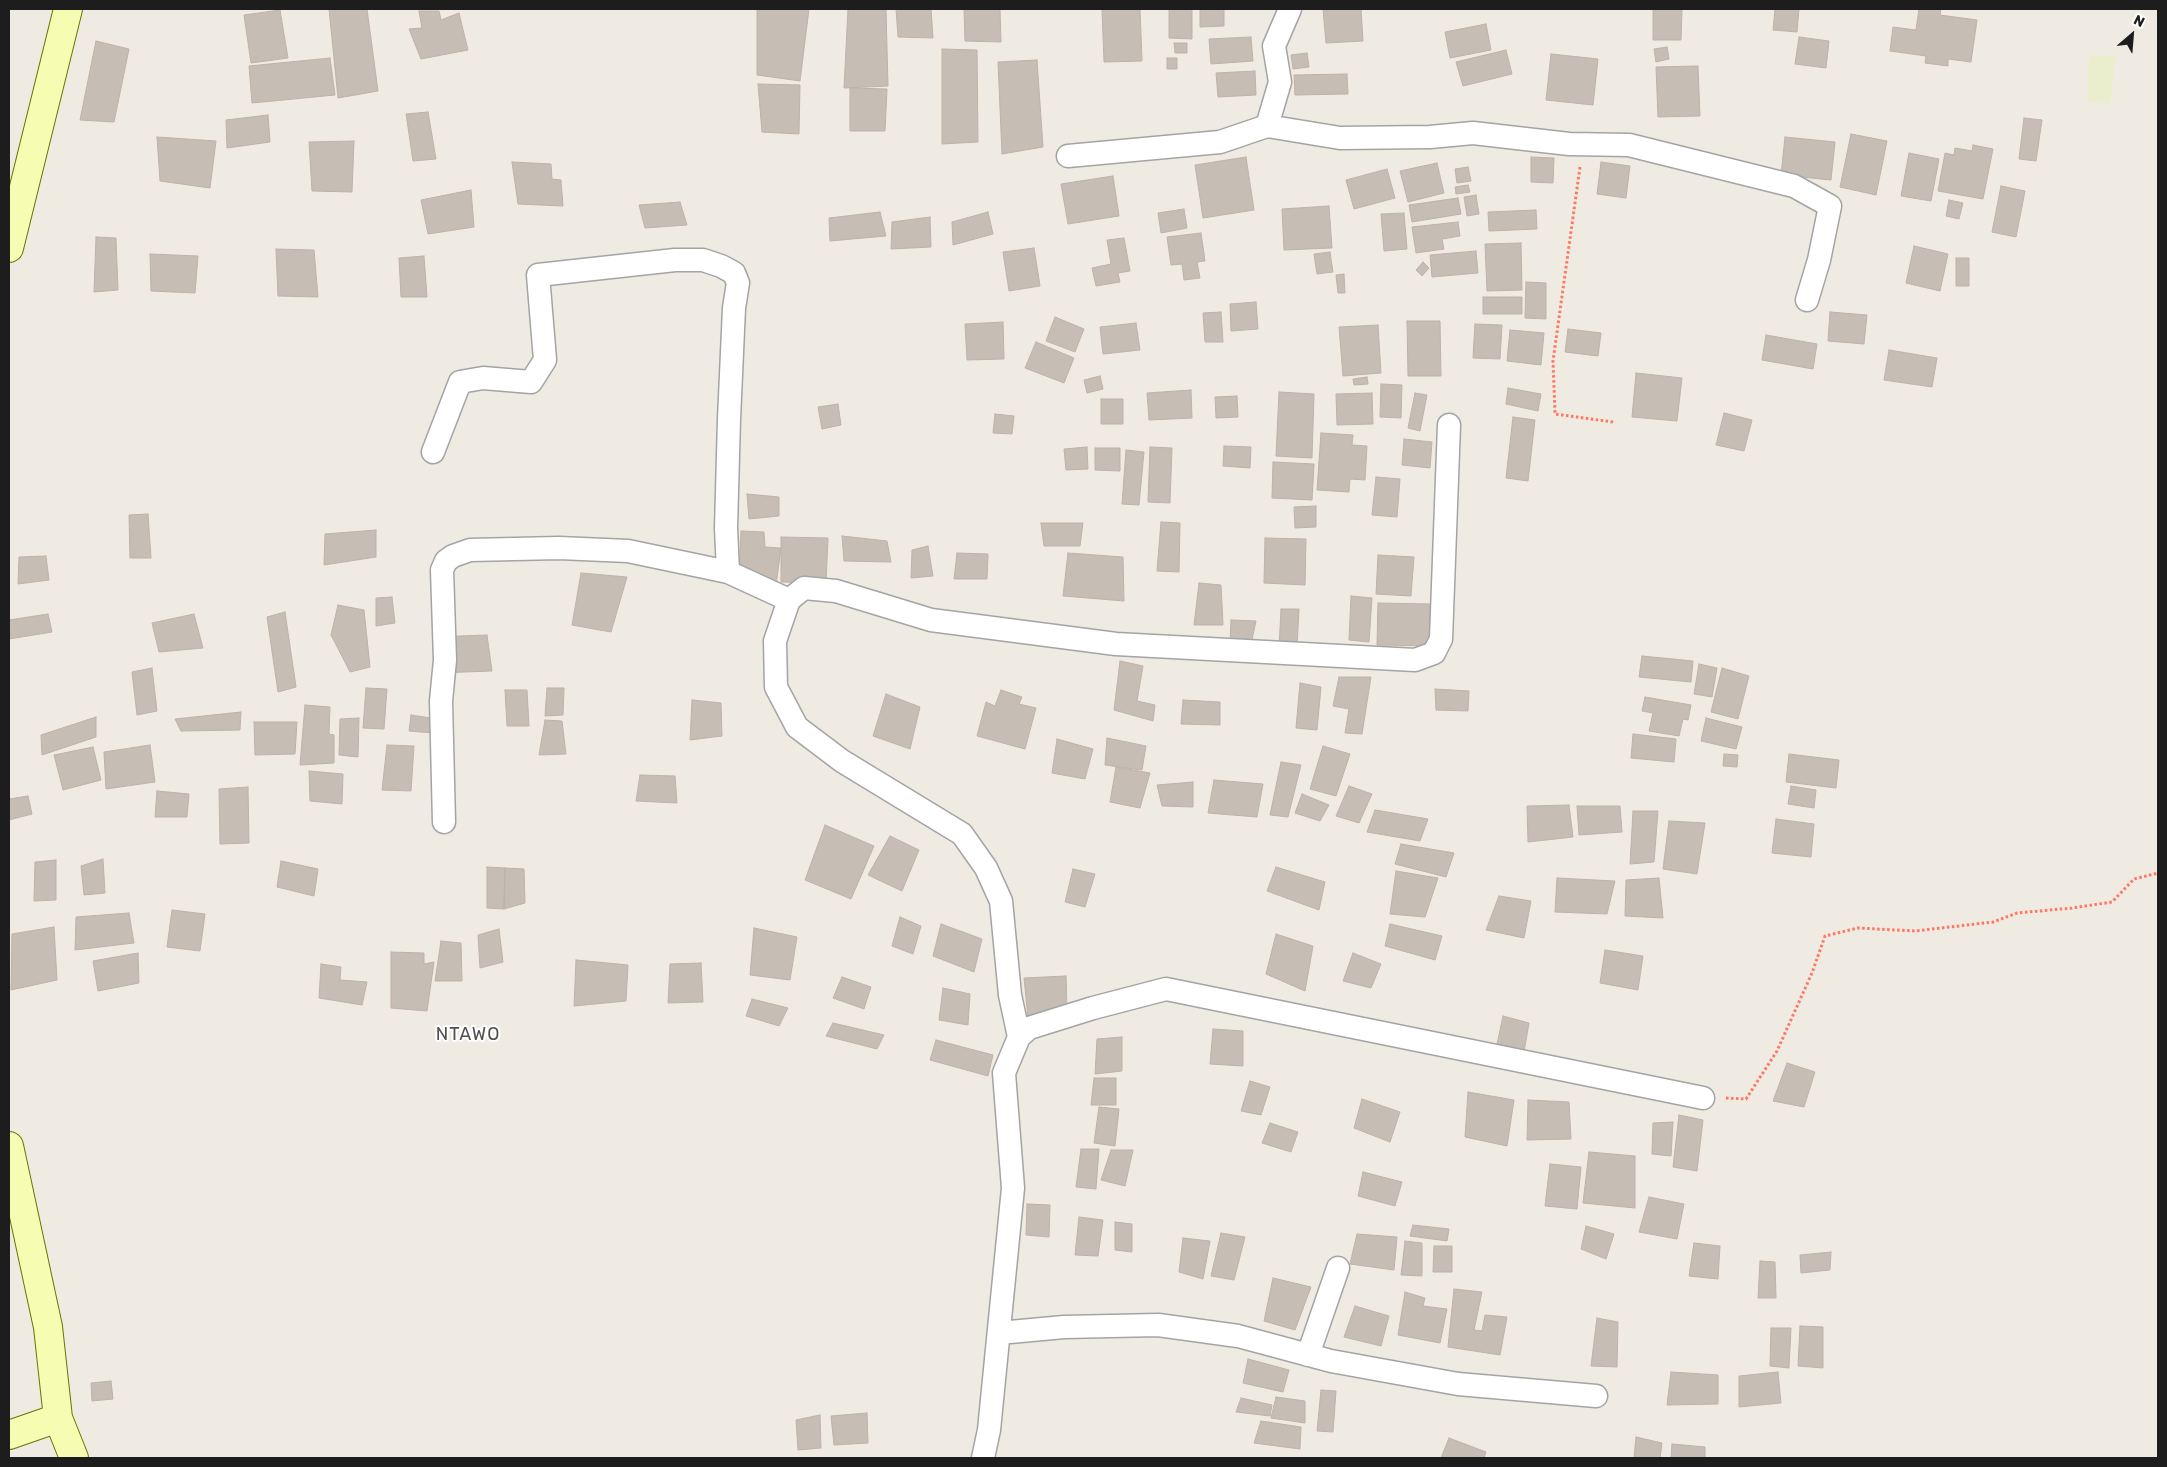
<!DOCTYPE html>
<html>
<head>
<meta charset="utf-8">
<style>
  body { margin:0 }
  #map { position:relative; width:2167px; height:1467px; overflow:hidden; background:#efebe2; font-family:Rubik,sans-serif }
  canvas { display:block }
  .frame { position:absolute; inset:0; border:10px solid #1d1d1d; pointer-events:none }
  .north { position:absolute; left:2107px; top:10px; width:50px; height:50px; -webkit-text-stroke:4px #fff; paint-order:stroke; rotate:27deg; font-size:14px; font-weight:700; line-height:20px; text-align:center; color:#1d1d1d }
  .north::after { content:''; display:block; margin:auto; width:18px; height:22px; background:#1d1d1d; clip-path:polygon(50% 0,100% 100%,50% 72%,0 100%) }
</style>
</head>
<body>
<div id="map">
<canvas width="2167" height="1467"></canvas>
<div class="frame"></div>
<div class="north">N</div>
</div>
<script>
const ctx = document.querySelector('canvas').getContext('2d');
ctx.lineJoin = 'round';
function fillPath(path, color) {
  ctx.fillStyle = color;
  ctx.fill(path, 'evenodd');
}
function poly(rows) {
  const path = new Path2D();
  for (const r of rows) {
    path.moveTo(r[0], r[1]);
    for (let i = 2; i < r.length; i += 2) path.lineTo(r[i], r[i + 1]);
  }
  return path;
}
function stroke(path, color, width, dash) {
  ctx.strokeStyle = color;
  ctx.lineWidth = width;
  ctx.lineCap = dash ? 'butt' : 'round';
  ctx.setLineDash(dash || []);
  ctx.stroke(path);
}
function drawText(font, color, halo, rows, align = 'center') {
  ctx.font = font + ' Rubik,sans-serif';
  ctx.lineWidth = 4;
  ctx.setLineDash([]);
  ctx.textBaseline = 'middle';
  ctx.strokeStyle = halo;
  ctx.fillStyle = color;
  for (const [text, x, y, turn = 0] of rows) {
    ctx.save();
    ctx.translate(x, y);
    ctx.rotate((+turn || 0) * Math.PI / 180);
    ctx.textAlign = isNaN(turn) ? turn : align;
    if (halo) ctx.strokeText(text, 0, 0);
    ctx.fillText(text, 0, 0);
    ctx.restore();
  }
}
fillPath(poly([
  [2089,55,2116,56,2110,104,2088,102]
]), '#ebeecc');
const building = poly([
  [329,9,367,9,378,91,338,98,329,9],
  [757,9,809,9,800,81,757,75,757,9],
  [848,9,886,9,888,86,844,88,848,9],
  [896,9,931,9,933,38,898,37,896,9],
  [964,9,1000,9,1001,42,965,41,964,9],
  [1102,9,1140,9,1142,61,1104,62,1102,9],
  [1169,9,1192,9,1192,39,1169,38,1169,9],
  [1200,9,1224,9,1224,26,1200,27,1200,9],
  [1323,9,1361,9,1363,41,1326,43,1323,9],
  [1653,9,1682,9,1681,40,1653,40,1653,9],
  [1775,9,1799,9,1797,32,1773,30,1775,9],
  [1919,9,1941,9,1940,15,1977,20,1971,62,1948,59,1948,66,1925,63,1926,56,1890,51,1893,27,1916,30,1919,9],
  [280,10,288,58,251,63,244,15,280,10],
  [419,11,439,11,441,20,459,13,468,50,421,59,409,29,422,28,419,11],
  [1486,24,1491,50,1450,58,1445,32,1486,24],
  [1251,37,1253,61,1211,64,1209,39,1251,37],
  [1799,37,1829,41,1826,68,1795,64,1799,37],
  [96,41,129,49,114,122,80,120,96,41],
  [1174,43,1187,43,1187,53,1175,53,1174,43],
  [1667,47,1669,59,1656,62,1654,49,1667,47],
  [942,49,977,50,978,142,942,144,942,49],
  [1506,50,1512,74,1463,86,1456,62,1506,50],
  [1307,53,1309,67,1293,69,1291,55,1307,53],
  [1551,54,1598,59,1593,105,1546,100,1551,54],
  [330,58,335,95,252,103,249,66,330,58],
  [1167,58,1177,58,1177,69,1167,69,1167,58],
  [1037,60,1043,147,1002,154,998,62,1037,60],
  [1698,66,1700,116,1658,117,1656,67,1698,66],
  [1255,71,1256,95,1218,97,1216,73,1255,71],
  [1347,74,1348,94,1295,95,1294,75,1347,74],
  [758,84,800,85,799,134,762,132,758,84],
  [850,88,887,89,885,131,850,131,850,88],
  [428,112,436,159,413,161,406,114,428,112],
  [268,115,270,142,227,148,226,120,268,115],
  [2024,118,2042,120,2036,161,2019,159,2024,118],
  [1851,134,1887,141,1876,195,1840,187,1851,134],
  [157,137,216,141,210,188,160,181,157,137],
  [1785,137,1835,142,1831,180,1781,175,1785,137],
  [354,141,352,192,312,191,309,142,354,141],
  [1973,145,1993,149,1983,199,1938,191,1945,153,1954,155,1955,148,1972,151,1973,145],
  [1909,153,1939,159,1931,201,1901,196,1909,153],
  [1246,157,1254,210,1203,218,1195,165,1246,157],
  [1531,157,1554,158,1553,183,1531,182,1531,157],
  [512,162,551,164,552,179,561,180,563,206,518,204,512,162],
  [1601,162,1630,166,1626,198,1597,194,1601,162],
  [1437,163,1444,193,1408,202,1400,171,1437,163],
  [1468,167,1471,181,1457,183,1455,169,1468,167],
  [1387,169,1395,198,1354,209,1346,180,1387,169],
  [1113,176,1119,216,1068,224,1061,184,1113,176],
  [1468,185,1470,192,1456,194,1455,187,1468,185],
  [2001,186,2025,191,2016,237,1992,232,2001,186],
  [471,190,474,227,428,234,421,200,471,190],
  [1476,195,1479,214,1467,216,1464,197,1476,195],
  [1458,198,1461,214,1412,222,1409,205,1458,198],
  [1949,200,1963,203,1959,219,1946,216,1949,200],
  [680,202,687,225,645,228,639,205,680,202],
  [1329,206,1332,248,1284,250,1282,209,1329,206],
  [1184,209,1187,228,1161,233,1158,213,1184,209],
  [1536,210,1537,229,1489,231,1488,212,1536,210],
  [880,212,886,236,830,241,829,218,880,212],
  [988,212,993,234,953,245,952,222,988,212],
  [1404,213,1407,249,1384,251,1381,214,1404,213],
  [930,217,931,247,891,249,892,222,930,217],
  [1458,222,1460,236,1442,239,1444,249,1416,253,1412,227,1458,222],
  [1201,233,1205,261,1197,262,1200,278,1184,280,1182,264,1171,265,1167,237,1201,233],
  [96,237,116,238,118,290,94,292,96,237],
  [1124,238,1130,271,1118,273,1120,282,1096,286,1092,268,1111,264,1107,240,1124,238],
  [1521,243,1522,290,1487,291,1485,244,1521,243],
  [1914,246,1948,254,1940,291,1906,283,1914,246],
  [1034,248,1040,286,1009,291,1003,252,1034,248],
  [276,249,314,250,318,297,278,296,276,249],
  [1476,251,1478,273,1432,277,1430,255,1476,251],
  [1330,252,1333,272,1317,274,1314,254,1330,252],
  [150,254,198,256,195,293,151,291,150,254],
  [424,256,427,297,401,297,399,258,424,256],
  [1956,258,1969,258,1969,286,1956,286,1956,258],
  [1423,262,1429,268,1422,276,1416,270,1423,262],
  [1344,274,1345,293,1338,293,1336,275,1344,274],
  [1526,282,1546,283,1546,319,1525,318,1526,282],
  [1483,297,1522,297,1522,314,1483,314,1483,297],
  [1256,302,1258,329,1231,331,1230,304,1256,302],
  [1221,312,1223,342,1205,342,1203,313,1221,312],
  [1830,312,1867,315,1864,344,1828,341,1830,312],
  [1055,317,1084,329,1075,352,1046,341,1055,317],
  [1407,321,1440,321,1441,376,1408,376,1407,321],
  [1003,322,1004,359,967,360,965,324,1003,322],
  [1136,323,1140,350,1103,354,1100,327,1136,323],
  [1475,324,1502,325,1500,359,1473,358,1475,324],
  [1378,325,1381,373,1343,376,1339,327,1378,325],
  [1568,329,1601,333,1598,356,1565,352,1568,329],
  [1510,330,1544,333,1541,365,1507,361,1510,330],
  [1766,335,1817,344,1813,369,1762,360,1766,335],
  [1036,342,1074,358,1064,383,1025,368,1036,342],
  [1889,350,1937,358,1932,387,1884,380,1889,350],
  [1636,373,1682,378,1677,421,1632,417,1636,373],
  [1100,376,1103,389,1087,393,1084,380,1100,376],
  [1367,377,1368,384,1354,385,1353,379,1367,377],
  [1381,384,1402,385,1401,418,1380,417,1381,384],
  [1508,388,1541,394,1538,411,1506,404,1508,388],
  [1191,390,1192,418,1149,420,1147,393,1191,390],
  [1279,392,1314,394,1312,458,1276,456,1279,392],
  [1372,393,1373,424,1337,425,1336,394,1372,393],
  [1415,393,1427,395,1420,431,1408,428,1415,393],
  [1237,396,1238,417,1216,418,1215,397,1237,396],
  [1101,399,1123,399,1123,424,1101,424,1101,399],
  [838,404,841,425,822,429,818,407,838,404],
  [1724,413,1752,420,1744,451,1716,445,1724,413],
  [995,414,1014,416,1012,434,993,433,995,414],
  [1513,417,1535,420,1528,481,1506,478,1513,417],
  [1321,433,1353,435,1352,445,1367,446,1365,480,1350,479,1349,492,1317,490,1321,433],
  [1404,439,1432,442,1430,468,1402,465,1404,439],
  [1224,446,1251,447,1250,468,1223,466,1224,446],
  [1087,447,1088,469,1066,470,1064,449,1087,447],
  [1150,447,1172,448,1170,503,1148,502,1150,447],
  [1095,448,1120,448,1120,471,1095,470,1095,448],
  [1126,450,1144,452,1139,505,1122,504,1126,450],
  [1273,462,1314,464,1312,500,1272,498,1273,462],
  [1376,477,1400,479,1397,517,1372,515,1376,477],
  [747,494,779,497,779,516,749,519,747,494],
  [1316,506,1316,527,1295,528,1294,507,1316,506],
  [148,514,151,558,130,558,129,515,148,514],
  [1161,522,1180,523,1179,572,1157,571,1161,522],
  [1041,523,1083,523,1080,546,1044,546,1041,523],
  [376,530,376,557,324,565,325,534,376,530],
  [741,531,764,532,765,547,781,548,776,585,739,584,741,531],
  [842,536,887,541,891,562,844,561,842,536],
  [781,537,828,538,826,583,781,582,781,537],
  [1265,538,1306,539,1305,585,1264,583,1265,538],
  [928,546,933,576,911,578,912,550,928,546],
  [957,553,988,554,987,579,954,579,957,553],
  [1068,553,1123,557,1124,601,1063,596,1068,553],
  [1378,555,1414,557,1411,596,1376,594,1378,555],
  [46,556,49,580,18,584,19,557,46,556],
  [581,573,627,577,611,632,572,625,581,573],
  [1199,583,1221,585,1223,625,1194,625,1199,583],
  [1351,596,1372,598,1369,642,1349,640,1351,596],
  [392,597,395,623,376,626,376,598,392,597],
  [1378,603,1430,604,1430,646,1377,645,1378,603],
  [338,605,364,610,370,667,350,672,331,635,338,605],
  [1281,609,1299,609,1297,648,1279,648,1281,609],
  [285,612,296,687,278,692,267,617,285,612],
  [48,614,52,632,9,639,9,620,48,614],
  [194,614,203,648,159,652,152,623,194,614],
  [1231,620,1256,621,1251,644,1230,644,1231,620],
  [487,635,492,671,437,673,434,637,487,635],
  [1642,656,1693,661,1691,682,1639,677,1642,656],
  [1120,661,1143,666,1137,701,1155,705,1153,721,1114,710,1120,661],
  [1699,664,1717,668,1712,697,1694,694,1699,664],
  [152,668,157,711,137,715,132,672,152,668],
  [1722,668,1749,676,1738,719,1711,712,1722,668],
  [1339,677,1371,677,1362,734,1345,733,1349,709,1333,706,1339,677],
  [1300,683,1321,687,1317,730,1296,728,1300,683],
  [366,688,387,689,384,729,363,728,366,688],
  [547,688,564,688,563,715,545,716,547,688],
  [1435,689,1469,691,1468,711,1436,710,1435,689],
  [505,690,527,690,529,726,507,726,505,690],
  [1001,690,1022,697,1019,704,1036,708,1025,749,977,736,986,702,995,706,1001,690],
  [886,694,920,707,910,749,873,736,886,694],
  [1645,697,1691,705,1688,720,1683,719,1679,736,1649,731,1653,713,1642,711,1645,697],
  [692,700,721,703,722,736,690,740,692,700],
  [1183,700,1220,702,1220,725,1181,724,1183,700],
  [305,705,330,707,329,734,334,735,334,763,300,765,305,705],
  [241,712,240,730,181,731,175,719,241,712],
  [411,715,437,719,433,733,409,731,411,715],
  [96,717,96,737,42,755,41,735,96,717],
  [359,718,358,757,339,755,340,719,359,718],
  [1706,718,1742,727,1736,749,1701,741,1706,718],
  [545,720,562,721,566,754,539,755,545,720],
  [254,722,297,722,295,754,255,755,254,722],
  [1633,734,1676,739,1674,762,1631,758,1633,734],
  [1107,738,1146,746,1142,770,1105,765,1107,738],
  [1057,739,1093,749,1085,779,1052,773,1057,739],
  [150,745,155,782,106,789,104,752,150,745],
  [387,745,414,746,411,791,382,790,387,745],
  [1323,746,1350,754,1336,796,1310,789,1323,746],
  [93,747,101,780,63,790,54,755,93,747],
  [1724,754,1738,755,1737,767,1723,766,1724,754],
  [1789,754,1839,760,1836,788,1786,782,1789,754],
  [1281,762,1301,765,1288,817,1270,815,1281,762],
  [1116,767,1150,773,1140,808,1110,802,1116,767],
  [309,771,343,774,342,804,310,801,309,771],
  [640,775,675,776,677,803,636,801,640,775],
  [1214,780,1263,784,1257,817,1208,813,1214,780],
  [1193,782,1193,807,1162,806,1157,785,1193,782],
  [1349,786,1372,794,1359,823,1336,816,1349,786],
  [1791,786,1816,790,1814,808,1788,804,1791,786],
  [248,787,249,843,220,844,219,789,248,787],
  [157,791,189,794,187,817,155,817,157,791],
  [1302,794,1329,805,1320,821,1295,813,1302,794],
  [28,796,32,814,9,820,9,799,28,796],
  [1569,805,1573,837,1528,842,1527,806,1569,805],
  [1577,806,1620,806,1622,832,1579,835,1577,806],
  [1375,810,1428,819,1420,841,1367,832,1375,810],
  [1633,811,1658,811,1654,862,1630,864,1633,811],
  [1776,819,1814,824,1811,857,1772,853,1776,819],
  [1669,821,1705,823,1697,874,1663,869,1669,821],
  [825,825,874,846,851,899,805,880,825,825],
  [890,836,919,850,902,891,868,875,890,836],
  [1401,844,1454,853,1446,877,1395,864,1401,844],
  [103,859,105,893,84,895,81,866,103,859],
  [56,860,56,900,34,901,35,862,56,860],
  [281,861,318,869,314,896,277,887,281,861],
  [487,867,505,868,504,909,487,908,487,867],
  [1276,867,1325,882,1319,910,1267,891,1276,867],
  [505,868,524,869,525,903,504,909,505,868],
  [1073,869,1095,874,1085,907,1065,902,1073,869],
  [1396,871,1438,878,1425,917,1390,914,1396,871],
  [1557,878,1615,881,1607,914,1555,912,1557,878],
  [1659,878,1663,918,1625,916,1626,880,1659,878],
  [1499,896,1531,901,1524,938,1486,930,1499,896],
  [172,910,205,914,200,951,167,947,172,910],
  [129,913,134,943,75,950,76,917,129,913],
  [900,917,921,926,913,954,892,946,900,917],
  [941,924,982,939,974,972,933,956,941,924],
  [1390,924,1442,936,1435,960,1385,946,1390,924],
  [54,927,57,980,11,990,12,934,54,927],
  [754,928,797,937,790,980,750,975,754,928],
  [499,929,503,962,480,968,478,935,499,929],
  [1276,934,1313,946,1305,991,1266,974,1276,934],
  [441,941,461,943,462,981,435,981,441,941],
  [1605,950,1643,956,1638,990,1600,983,1605,950],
  [391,952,424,953,424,964,434,962,427,1011,391,1008,391,952],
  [138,953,139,983,98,991,93,961,138,953],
  [1353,953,1381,964,1371,988,1343,981,1353,953],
  [576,960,628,965,626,1001,574,1006,576,960],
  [701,963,703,1002,668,1003,670,964,701,963],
  [321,964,341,967,340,980,367,982,362,1005,319,998,321,964],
  [1066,976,1067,1011,1028,1018,1024,978,1066,976],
  [842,977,871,987,864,1009,833,998,842,977],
  [943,988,970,994,968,1025,939,1020,943,988],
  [752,999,788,1008,779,1026,746,1016,752,999],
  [1503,1016,1529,1023,1524,1052,1496,1049,1503,1016],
  [833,1023,884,1035,877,1049,826,1036,833,1023],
  [1213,1029,1243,1031,1243,1066,1210,1064,1213,1029],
  [1122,1037,1122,1071,1095,1074,1097,1039,1122,1037],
  [936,1040,993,1055,988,1076,930,1060,936,1040],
  [1787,1063,1815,1072,1804,1107,1773,1101,1787,1063],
  [1094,1078,1116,1078,1116,1105,1091,1105,1094,1078],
  [1250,1081,1270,1087,1261,1115,1241,1111,1250,1081],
  [1468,1092,1514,1100,1507,1146,1465,1137,1468,1092],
  [1362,1099,1400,1112,1390,1142,1354,1128,1362,1099],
  [1528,1100,1569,1102,1571,1139,1527,1140,1528,1100],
  [1099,1107,1119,1109,1115,1146,1094,1143,1099,1107],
  [1679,1115,1703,1120,1697,1171,1673,1167,1679,1115],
  [1673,1122,1671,1156,1652,1154,1653,1123,1673,1122],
  [1270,1123,1298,1132,1291,1152,1262,1143,1270,1123],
  [1081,1149,1099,1149,1096,1189,1076,1187,1081,1149],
  [1111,1150,1133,1150,1125,1186,1101,1180,1111,1150],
  [1589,1152,1635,1156,1635,1208,1583,1203,1589,1152],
  [1550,1164,1581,1167,1577,1209,1545,1206,1550,1164],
  [1363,1172,1402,1182,1395,1206,1358,1196,1363,1172],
  [1649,1197,1684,1204,1677,1239,1639,1232,1649,1197],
  [1027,1204,1050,1205,1049,1237,1026,1235,1027,1204],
  [1079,1217,1103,1220,1098,1256,1075,1255,1079,1217],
  [1115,1222,1132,1224,1132,1252,1115,1250,1115,1222],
  [1413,1225,1449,1229,1447,1241,1410,1236,1413,1225],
  [1586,1226,1614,1234,1606,1259,1581,1249,1586,1226],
  [1221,1233,1245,1237,1234,1280,1211,1276,1221,1233],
  [1357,1234,1397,1237,1394,1270,1350,1264,1357,1234],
  [1183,1238,1210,1241,1203,1279,1179,1272,1183,1238],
  [1405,1241,1422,1243,1422,1276,1401,1275,1405,1241],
  [1694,1243,1720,1246,1718,1279,1689,1276,1694,1243],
  [1434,1246,1452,1246,1452,1272,1433,1272,1434,1246],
  [1831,1252,1830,1270,1801,1273,1800,1255,1831,1252],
  [1760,1261,1775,1262,1776,1298,1758,1298,1760,1261],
  [1273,1278,1311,1287,1295,1330,1264,1321,1273,1278],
  [1454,1289,1482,1292,1474,1330,1482,1331,1485,1315,1507,1317,1500,1355,1448,1347,1454,1289],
  [1405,1292,1425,1298,1423,1306,1447,1309,1440,1343,1398,1335,1405,1292],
  [1355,1306,1389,1316,1381,1346,1344,1337,1355,1306],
  [1597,1318,1618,1322,1617,1367,1591,1366,1597,1318],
  [1800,1326,1823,1327,1823,1368,1798,1366,1800,1326],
  [1771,1328,1791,1328,1789,1368,1770,1366,1771,1328],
  [1248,1359,1289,1370,1283,1392,1243,1383,1248,1359],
  [1671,1372,1718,1375,1718,1404,1667,1405,1671,1372],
  [1778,1372,1781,1403,1739,1407,1739,1376,1778,1372],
  [111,1381,113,1399,92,1401,91,1383,111,1381],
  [1321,1390,1336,1391,1333,1432,1317,1431,1321,1390],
  [1276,1397,1305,1401,1305,1423,1271,1418,1276,1397],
  [1241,1398,1272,1405,1270,1416,1236,1412,1241,1398],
  [867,1413,868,1443,834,1445,831,1416,867,1413],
  [820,1415,821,1448,798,1450,796,1420,820,1415],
  [1261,1421,1301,1427,1300,1449,1254,1443,1261,1421],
  [1636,1437,1662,1443,1660,1458,1634,1458,1636,1437],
  [1449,1438,1486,1452,1484,1458,1441,1458,1449,1438],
  [1672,1444,1705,1447,1705,1458,1671,1458,1672,1444]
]);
fillPath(building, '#c6bdb5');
stroke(building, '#c1b1a4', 1);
const street = poly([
  [1267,126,1340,138,1430,137,1473,133,1569,144,1629,145,1794,186,1830,206,1819,260,1807,300],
  [1068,156,1220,142,1267,126,1280,82,1274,46,1290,9],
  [433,452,460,382,483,378,531,382,545,360,538,275,675,260,703,260,721,266,734,273,738,283,734,308,729,419,726,528,728,572],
  [444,822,441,701,445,660,442,570,446,561,453,556,470,550,559,548,628,551,728,572,789,600],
  [1019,1037,1010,995,1001,901,986,868,962,834,842,761,797,727,776,687,775,641,789,600,804,588,836,591,931,620,1116,644,1415,660,1434,653,1441,639,1449,425],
  [999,1333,1064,1327,1158,1325,1238,1336,1331,1361,1458,1384,1596,1396],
  [1308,1355,1338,1268],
  [983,1458,989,1430,1013,1188,1004,1073,1019,1037,1029,1028,1093,1008,1166,989,1703,1098]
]);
const secondary = poly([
  [9,248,68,9],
  [9,1146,48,1327,58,1418,74,1458],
  [9,1435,58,1418]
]);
stroke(street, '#a4a4a4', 25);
stroke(secondary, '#677700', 30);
stroke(poly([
  [1580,167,1553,361,1555,414,1613,422],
  [1726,1098,1746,1099,1777,1051,1812,973,1825,936,1858,928,1915,931,1993,922,2017,913,2072,908,2112,902,2134,879,2158,873]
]), '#ff7762', 3, [2.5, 2.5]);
stroke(street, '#fff', 22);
stroke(secondary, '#f6fcb2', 28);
ctx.letterSpacing = '1px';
drawText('18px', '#505050', '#fff', [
  ["NTAWO",468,1035]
]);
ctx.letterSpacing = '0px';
</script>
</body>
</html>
